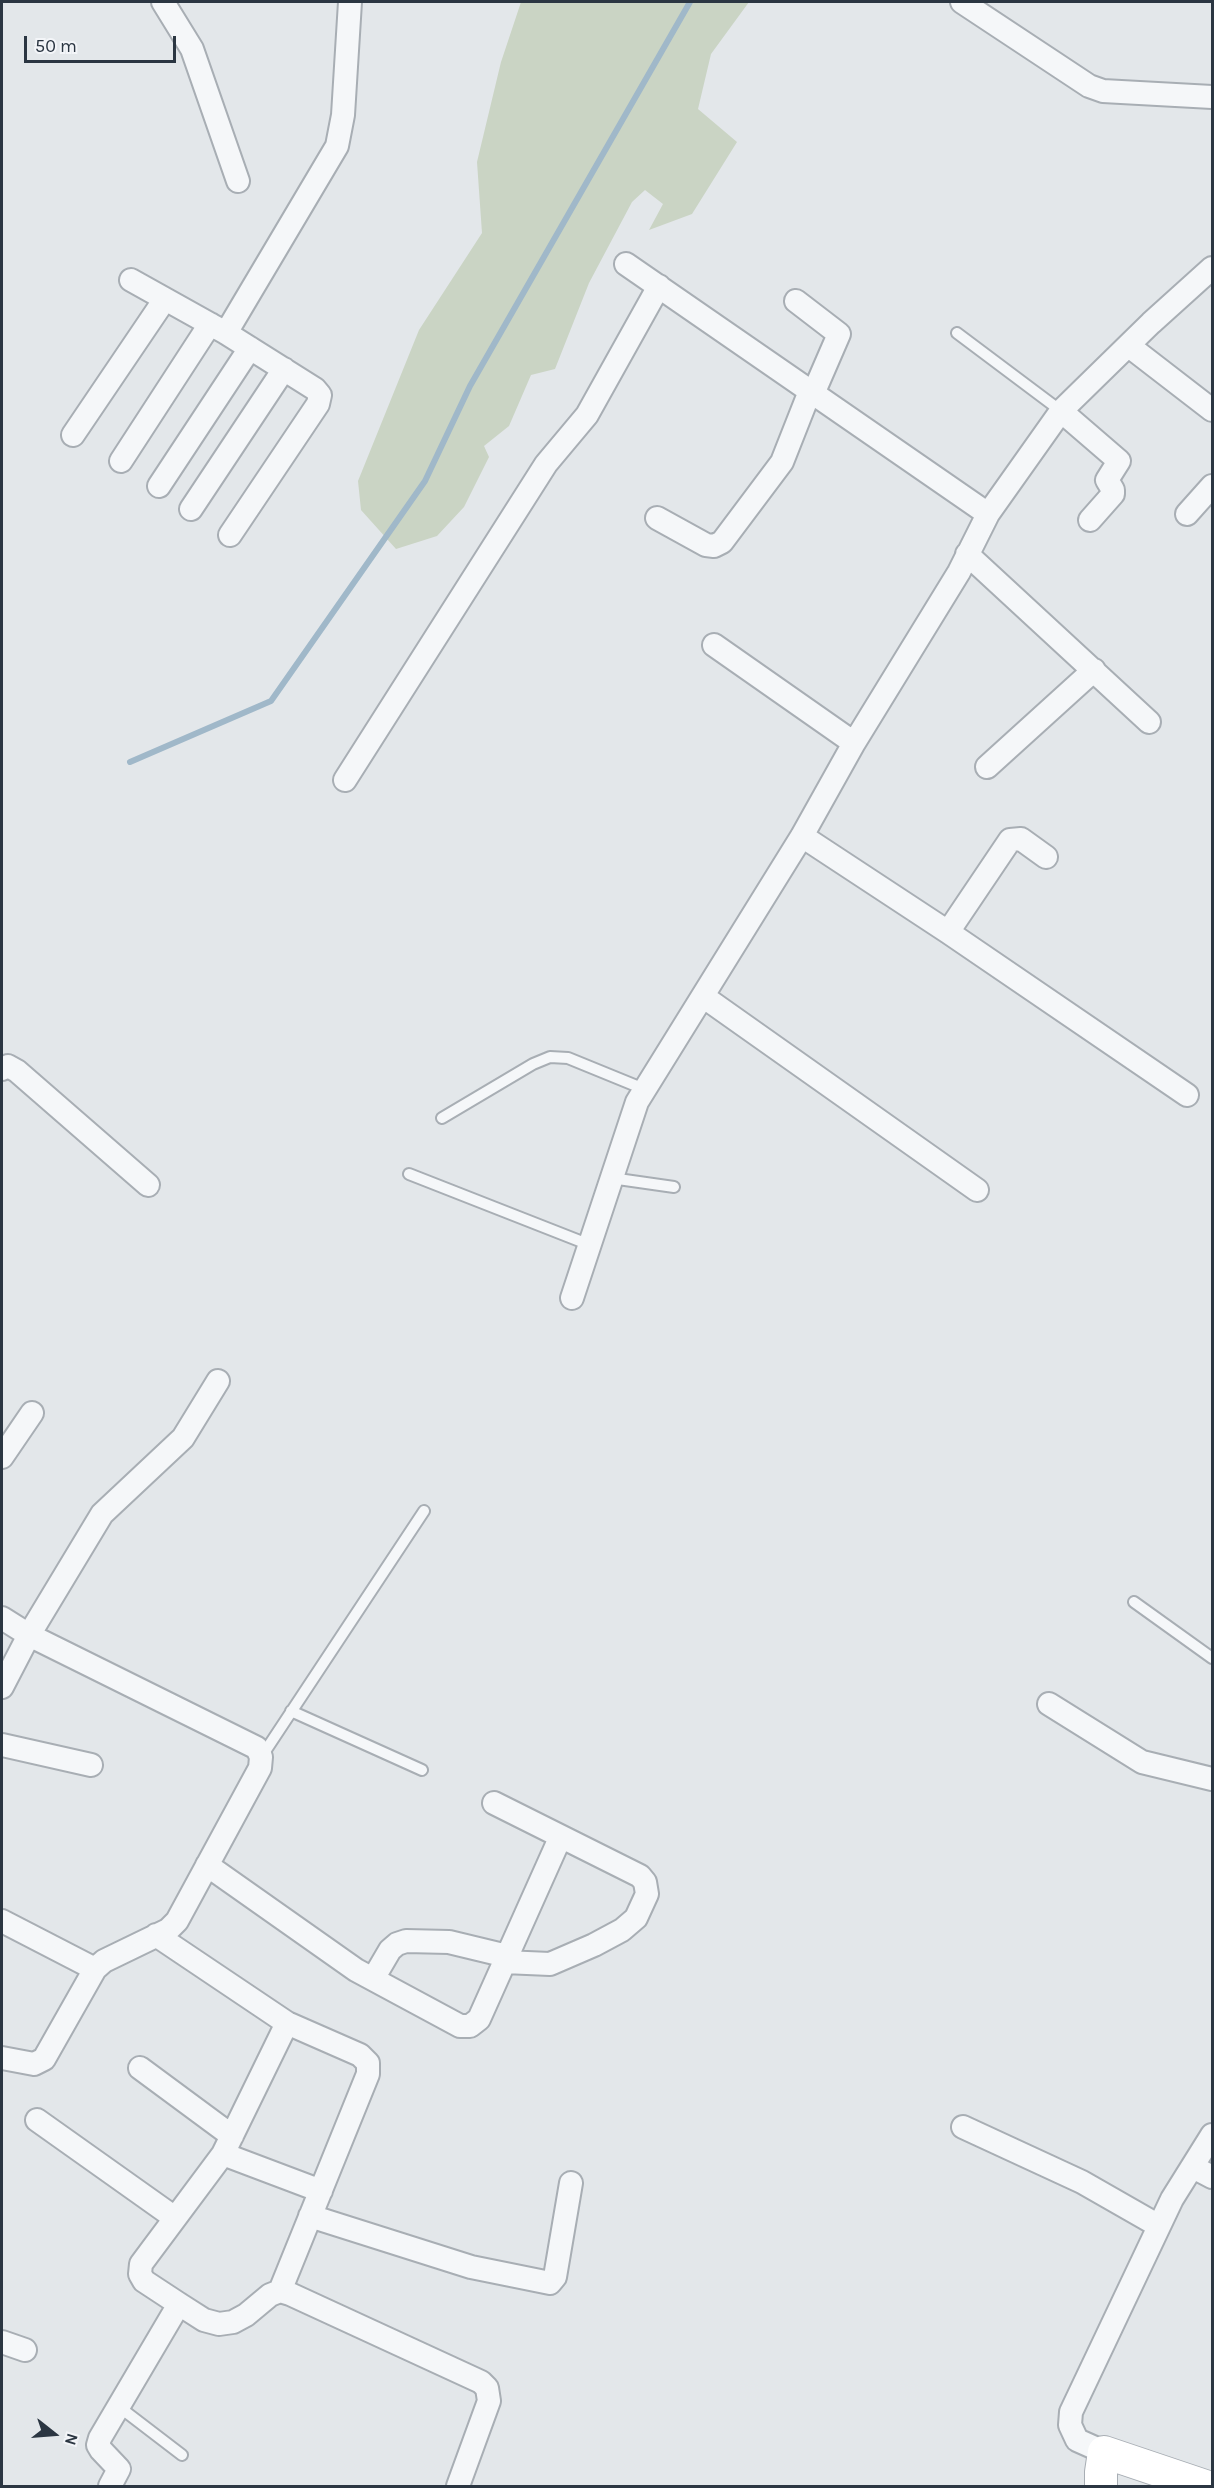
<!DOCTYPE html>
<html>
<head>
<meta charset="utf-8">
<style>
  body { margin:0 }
  #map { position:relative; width:1214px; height:2488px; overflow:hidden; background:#e3e7ea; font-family:Karla,sans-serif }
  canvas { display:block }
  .frame { position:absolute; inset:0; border:3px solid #2b3642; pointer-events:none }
  .north { position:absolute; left:24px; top:2404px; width:60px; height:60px; -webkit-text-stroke:4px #f3f5f8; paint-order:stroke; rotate:107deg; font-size:16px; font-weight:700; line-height:24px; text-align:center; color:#2b3642 }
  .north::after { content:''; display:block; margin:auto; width:21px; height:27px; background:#2b3642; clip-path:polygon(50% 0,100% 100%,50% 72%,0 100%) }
  .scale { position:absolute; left:24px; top:36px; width:152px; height:27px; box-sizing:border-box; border:3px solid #2b3642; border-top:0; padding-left:8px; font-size:18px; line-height:21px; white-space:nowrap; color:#2b3642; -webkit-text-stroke:4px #f3f5f8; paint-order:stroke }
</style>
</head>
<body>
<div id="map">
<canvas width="1214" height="2488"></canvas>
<div class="frame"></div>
<div class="north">N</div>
<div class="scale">50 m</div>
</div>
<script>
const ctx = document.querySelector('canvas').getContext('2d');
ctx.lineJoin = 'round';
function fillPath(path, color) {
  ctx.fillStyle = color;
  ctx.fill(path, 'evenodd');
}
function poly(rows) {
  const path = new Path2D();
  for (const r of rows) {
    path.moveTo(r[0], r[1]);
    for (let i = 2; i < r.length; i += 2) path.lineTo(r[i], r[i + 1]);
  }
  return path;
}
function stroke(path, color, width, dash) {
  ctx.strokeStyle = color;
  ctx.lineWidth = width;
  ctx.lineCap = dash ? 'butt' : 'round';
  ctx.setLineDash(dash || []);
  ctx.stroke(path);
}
fillPath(poly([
  [521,2,749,2,711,54,698,109,737,142,692,214,649,230,663,204,645,190,632,202,589,283,555,369,531,375,509,426,484,446,489,457,464,507,437,536,396,549,361,510,358,481,419,330,482,233,477,162,501,62]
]), '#cad4c4');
stroke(poly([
  [130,762,271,701,425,481,470,386,690,2]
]), '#a0b8c9', 6);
const lane = poly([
  [957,333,1061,411],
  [442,1118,533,1064,550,1057,568,1058,644,1089],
  [409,1174,590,1245],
  [611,1178,674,1187],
  [1134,1602,1212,1658],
  [291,1711,422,1770],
  [262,1756,424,1511],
  [118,2406,182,2455]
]);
const street = poly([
  [163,2,192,49,238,181],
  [962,2,1089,86,1103,91,1212,97],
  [626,264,988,514],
  [131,280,226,333,315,389,320,395,318,404,230,535],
  [796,301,839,334,813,394],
  [226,333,337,146,343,115,350,2],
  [1129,346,1212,410],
  [1061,411,1119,461,1107,480,1113,490,1113,494,1090,520],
  [73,435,165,299],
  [121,461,210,324],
  [159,486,250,348],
  [191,509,284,369],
  [1187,514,1212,486],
  [657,518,706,545,714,546,722,542,782,462,810,391],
  [967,554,1149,722],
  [714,645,854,743],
  [987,767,1094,670],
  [345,780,546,464,587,415,659,286],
  [802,836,948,932,1187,1095],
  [948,932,1010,840,1021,839,1046,857],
  [704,997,977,1190],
  [2,1069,8,1066,17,1071,148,1185],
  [572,1298,637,1102,802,836,854,743,959,572,988,514,1061,411,1151,323,1212,268],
  [2,1457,32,1413],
  [2,1618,29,1635,257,1748,261,1757,260,1768,177,1921,168,1930,104,1961,95,1969,44,2059,34,2064,2,2058],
  [2,1687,29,1635,102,1514,183,1438,218,1381],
  [1049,1704,1142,1762,1212,1779],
  [2,1745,91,1765],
  [494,1803,640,1876,645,1882,647,1894,636,1918,622,1930,594,1945,550,1964,504,1962],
  [207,1865,356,1970,460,2026,470,2026,479,2019,560,1838],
  [2,1921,95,1969],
  [156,1935,287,2023,360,2055,368,2063,368,2074,280,2291],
  [373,1979,390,1950,397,1944,406,1941,449,1942,507,1956],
  [287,2023,223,2154,141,2264,140,2274,144,2281,179,2304,204,2320,219,2324,233,2322,246,2315,270,2295,280,2291,290,2294,481,2382,487,2388,489,2401,458,2486],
  [140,2068,232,2136],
  [37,2120,175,2218],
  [963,2127,1082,2182,1159,2226],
  [223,2154,321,2191],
  [1193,2167,1212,2177],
  [310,2216,471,2267,550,2283,555,2277,571,2183],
  [2,2342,25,2350],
  [1104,2452,1077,2440,1070,2425,1071,2412,1172,2199,1212,2135],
  [110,2486,119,2469,101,2450,98,2445,100,2438,179,2304]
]);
const secondary = poly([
  [1101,2486,1101,2472,1104,2452,1205,2486]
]);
stroke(lane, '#a8aeb4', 14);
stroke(street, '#a8aeb4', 26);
stroke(secondary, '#a8aeb4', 34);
stroke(lane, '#f5f7f9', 10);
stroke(street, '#f5f7f9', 22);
stroke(secondary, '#fff', 32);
</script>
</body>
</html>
